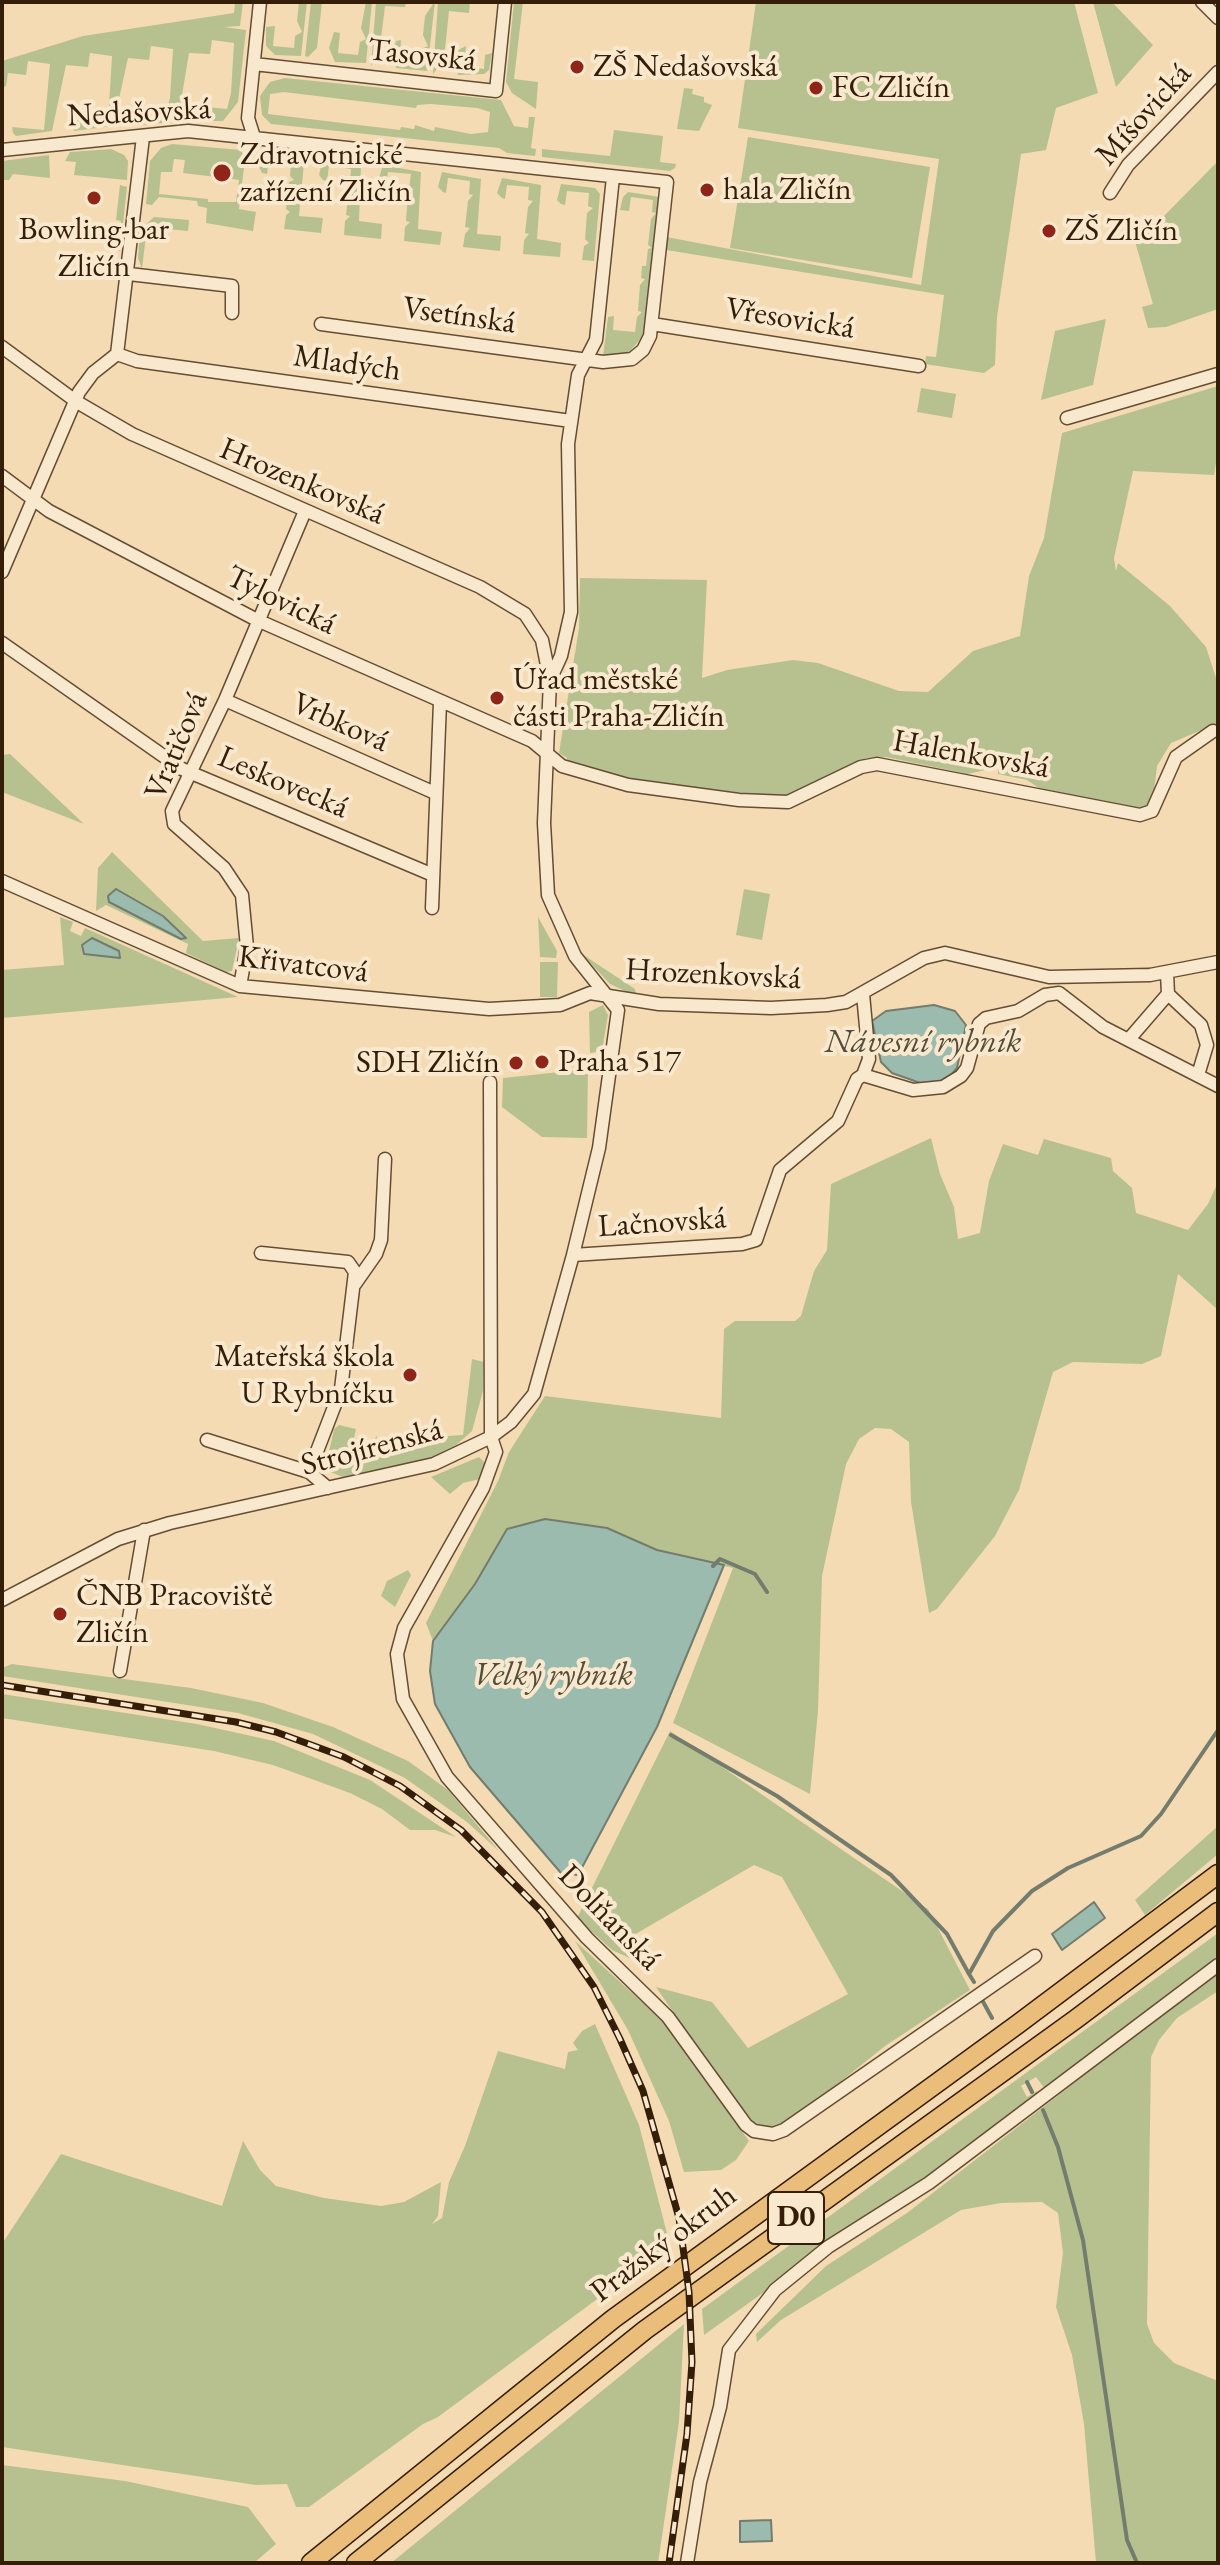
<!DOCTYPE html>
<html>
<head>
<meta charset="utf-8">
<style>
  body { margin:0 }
  #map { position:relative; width:1220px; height:2565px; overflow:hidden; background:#f4dbb3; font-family:"EB Garamond",serif }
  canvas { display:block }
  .frame { position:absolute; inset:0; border:4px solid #351e09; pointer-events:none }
</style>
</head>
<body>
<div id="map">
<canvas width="1220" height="2565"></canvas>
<div class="frame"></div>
</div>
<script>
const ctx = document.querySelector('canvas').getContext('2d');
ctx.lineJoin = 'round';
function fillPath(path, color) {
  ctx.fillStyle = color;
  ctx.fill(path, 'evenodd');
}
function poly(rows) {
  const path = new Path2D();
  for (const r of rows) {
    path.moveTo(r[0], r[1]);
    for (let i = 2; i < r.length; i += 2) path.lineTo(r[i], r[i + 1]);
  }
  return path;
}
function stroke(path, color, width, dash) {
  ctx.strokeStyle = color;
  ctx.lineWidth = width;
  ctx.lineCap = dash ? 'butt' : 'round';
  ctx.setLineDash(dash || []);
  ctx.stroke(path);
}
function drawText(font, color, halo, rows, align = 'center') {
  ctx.font = font + ' "EB Garamond",serif';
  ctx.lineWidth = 8;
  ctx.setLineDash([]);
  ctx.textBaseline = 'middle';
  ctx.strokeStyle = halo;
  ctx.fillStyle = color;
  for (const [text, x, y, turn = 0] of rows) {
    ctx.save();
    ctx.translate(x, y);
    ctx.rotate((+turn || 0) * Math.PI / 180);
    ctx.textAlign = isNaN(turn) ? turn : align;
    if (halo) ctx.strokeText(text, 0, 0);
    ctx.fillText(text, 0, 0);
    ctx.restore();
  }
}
fillPath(poly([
  [235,2,243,2,240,26,224,27,246,30,238,102,223,121,198,121,195,114,195,106,227,109,231,93,234,43,212,40,210,54,189,53,179,113,170,122,134,126,134,112,165,115,170,98,173,49,151,46,149,60,128,58,113,126,74,131,73,119,105,122,109,106,112,56,90,53,88,67,66,65,52,131,16,136,13,133,12,127,44,130,50,64,28,61,26,75,8,73,6,86,2,88,2,61,83,36,234,13],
  [299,2,307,2,301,56,275,55,266,46,266,27,275,26,273,46,294,48,295,36,302,32,297,21],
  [311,2,322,2,317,48,308,57,305,56],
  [366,2,372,2,366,63,335,62,329,48,334,32,340,33,338,53,358,55,360,42,366,39,361,28],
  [376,2,406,2,405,7,385,6,379,55,371,66],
  [426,2,435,2,427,71,396,68,391,58,396,41,401,40,400,60,419,62,421,49,428,46,423,35,425,16,433,4],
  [438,2,470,2,469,13,449,11,444,59,433,74],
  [514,2,523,2,514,79,538,82,536,109,512,93,506,82],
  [756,2,1074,2,1098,93,1056,108,1046,150,1021,154,997,317,995,365,984,373,925,364,926,356,936,357,944,295,660,249,661,236,921,285,939,159,738,128],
  [1093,2,1112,2,1153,45,1116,87],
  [466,46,464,66,484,69,485,55,492,53,489,70,484,74,458,75,456,51],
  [285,78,501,100,514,126,528,128,529,117,535,117,531,148,536,149,535,156,507,153,499,148,271,124,262,115,260,96,270,82],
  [284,92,416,108,417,105,431,104,477,108,490,112,488,132,471,134,435,127,434,131,415,125,414,129,401,127,400,130,268,114,270,94],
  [684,88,693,89,692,94,704,97,704,102,712,105,699,131,677,129],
  [614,130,663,136,660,162,676,164,675,168,670,171,542,157,542,149,610,156],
  [748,137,930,167,912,278,730,248],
  [172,144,241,150,245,159,239,209,256,212,253,231,206,223,207,208,198,206,197,201,159,197,152,205,146,204,150,161,161,148],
  [174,159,185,160,183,173,216,177,218,164,228,165,227,178,239,180,236,202,208,202,208,199,159,194,161,172,172,172],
  [111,149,124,155,128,161,127,180,74,175,76,162,65,161,70,152],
  [263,152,295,156,304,163,299,216,323,218,321,233,284,229,286,215,290,212,286,209,289,182,294,180,290,176,291,163,269,160,267,174,262,173,259,167],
  [49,155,50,178,13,174,9,180,2,180,2,161],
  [323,159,361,166,359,221,382,224,381,239,344,235,345,221,350,216,346,215,349,189,354,183,350,182,351,169,329,166,327,181,323,180,319,175],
  [1218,161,1218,309,1166,327,1148,328,1142,307,1153,304,1132,231,1164,216],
  [383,165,421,172,418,229,442,232,440,245,404,241,405,227,410,222,406,221,408,194,414,189,409,188,411,174,388,172,386,187,383,186,378,181],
  [442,172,481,179,477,234,501,236,500,251,463,247,465,234,470,228,465,227,468,201,473,195,469,194,470,181,448,178,446,193,443,192,438,187],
  [502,178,541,185,537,239,561,243,560,257,523,254,524,240,529,234,525,233,528,207,533,201,528,200,529,187,507,185,505,199,502,198,497,193],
  [561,184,595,188,600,194,594,261,582,260,584,246,589,243,585,239,587,213,593,208,588,206,589,193,567,191,565,205,561,204,557,200],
  [120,185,127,187,120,251,117,251,121,221,116,220],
  [628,192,660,197,645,334,630,351,620,355,603,356,608,317,614,316,613,330,635,332,637,317,642,312,638,311,640,285,645,279,641,278,642,266,646,266,648,249,652,248,648,245,651,219,656,213,652,212,653,200,631,197,629,211,620,210,623,197],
  [154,217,189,220,188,231,147,227,142,269,138,258,140,230],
  [1106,319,1093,385,1041,400,1055,331],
  [1218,386,1218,451,1214,475,1133,471,1114,558,1116,571,1118,563,1170,606,1206,647,1218,684,1218,723,1171,743,1157,766,1153,799,1141,810,1039,788,1027,780,998,774,998,767,968,774,886,757,866,758,793,795,769,796,607,777,567,762,567,758,559,753,579,628,580,578,707,580,702,678,727,670,793,660,818,663,899,691,928,692,973,651,1020,636,1029,576,1044,538,1062,433],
  [921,388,956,394,952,418,917,412],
  [10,754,84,824,2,792,2,755],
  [112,852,203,941,239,938,232,971,226,972,186,953,188,944,106,905,96,911,98,868],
  [744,889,770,894,762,940,736,935],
  [60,917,73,922,70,931,81,936,85,928,238,997,2,1018,2,970,64,965],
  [538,917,557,951,556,958,540,957],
  [582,954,635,989,636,996,610,984],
  [540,962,558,962,557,997,540,997],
  [603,1005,608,1015,602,1051,590,1053,589,1012],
  [588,1069,587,1138,542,1137,502,1107,503,1078],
  [931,1138,940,1174,954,1207,958,1239,980,1233,989,1181,1003,1144,1038,1155,1044,1139,1111,1158,1113,1171,1132,1188,1136,1213,1188,1230,1208,1204,1218,1182,1218,1310,1178,1274,1161,1356,1142,1364,1073,1362,1053,1372,1019,1490,995,1536,937,1609,929,1613,911,1502,909,1442,891,1429,875,1428,859,1439,846,1464,822,1576,818,1711,810,1794,673,1723,733,1568,657,1550,607,1528,545,1519,531,1522,507,1529,475,1584,433,1641,426,1623,498,1481,509,1452,545,1396,721,1418,724,1329,735,1321,795,1321,801,1316,814,1271,827,1250,831,1184],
  [472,1359,484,1362,483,1391,472,1431,456,1445,426,1460,343,1477,325,1470,334,1429,339,1425,356,1429,354,1438,373,1443,377,1435,376,1444,405,1446,408,1438,408,1446,427,1446,433,1437,463,1435],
  [479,1457,487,1465,480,1479,463,1483,450,1494,431,1477],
  [408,1570,411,1575,395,1607,381,1596,387,1581],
  [12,1664,191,1688,263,1703,333,1727,408,1761,448,1790,499,1851,467,1822,405,1778,313,1734,238,1713,2,1676,2,1668],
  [2,1694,197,1724,274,1741,370,1780,456,1837,435,1830,410,1830,382,1809,350,1793,273,1765,214,1751,2,1718],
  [670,1731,928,1909,970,1990,885,2046,799,2115,774,2128,754,2123,732,2099,656,1987,712,2002,748,2048,848,1994,782,1877,754,1865,627,1939,620,1946,628,1950,634,1960,612,1950,577,1918],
  [1218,1826,1218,1854,1145,1915,1135,1900],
  [1218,1933,1218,1961,1045,2089,1036,2077,1021,2086,1027,2097,1037,2091,1040,2095,704,2335,702,2309],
  [575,1941,663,2021,749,2141,736,2160,721,2170,684,2172,669,2121,628,2030],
  [1218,1971,1218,1991,1177,2018,1159,2040,1151,2057,1147,2324,1154,2343,1174,2363,1218,2381,1218,2563,1096,2563,1084,2424,1072,2355,1056,2307,1063,2253,1058,2213,1042,2202,1001,2203,961,2210,781,2320,757,2342,756,2334,826,2266,907,2213],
  [595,2024,639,2125,670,2245,438,2417,423,2424,309,2507,296,2507,287,2484,256,2485,2,2447,2,2244,61,2154,222,2206,243,2141,260,2170,276,2186,324,2198,381,2206,404,2202,441,2182,438,2216,432,2224,442,2218,449,2182,465,2146,498,2051,565,2069,568,2052,578,2050,573,2043,582,2031],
  [684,2324,679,2422,658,2563,391,2563],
  [2,2465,125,2481,248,2507,276,2544,254,2563,2,2563]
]), '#b7c190');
const water = poly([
  [116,889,163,916,186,938,181,939,109,902,108,896,116,889],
  [92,938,119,951,120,958,84,954,82,945,92,938],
  [934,1005,955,1011,966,1025,957,1068,946,1081,926,1085,892,1073,881,1062,872,1021,886,1011,934,1005],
  [545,1519,607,1528,657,1550,724,1565,657,1727,578,1875,561,1873,470,1767,435,1704,430,1671,433,1641,475,1584,507,1529,545,1519],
  [1094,1902,1105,1918,1062,1950,1052,1934,1094,1902],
  [771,2520,772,2541,740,2542,740,2521,771,2520]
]);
fillPath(water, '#9cbbaf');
stroke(water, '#737c6d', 2);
stroke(poly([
  [713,1566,720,1559,755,1574,767,1592],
  [671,1735,777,1796,891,1875,947,1934,969,1974],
  [974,1982,969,1974,993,1931,1032,1891,1068,1868,1141,1836,1161,1814,1218,1730],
  [981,1998,992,2018],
  [1027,2082,1032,2092],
  [1043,2110,1058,2147,1083,2240,1127,2540,1137,2563]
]), '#737c6d', 4);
const minor = poly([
  [1202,2,1218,18],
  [254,64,496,91,505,2],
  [254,137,248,118,260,2],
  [2,150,188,131,667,182,650,336,643,350,632,359,603,362,321,324],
  [1110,193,1128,165,1218,72],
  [129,274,232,286,232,313],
  [652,324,919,366],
  [2,347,77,402,132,434,480,587,525,614,542,640,550,680,544,823,548,895,575,956,618,1010,599,1148,573,1255,534,1394,511,1422,491,1437,434,1464,170,1523,118,1539,2,1600],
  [117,354,137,361,571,421],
  [1067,418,1218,374],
  [2,476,49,511,257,620,532,741,562,766,628,785,739,800,788,802,861,767,877,764,1140,815,1152,811,1176,757,1213,731],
  [2,572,79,392,93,373,117,354,143,137],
  [2,643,182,769,433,875],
  [550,680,561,656,571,612,568,444,578,375,596,340,613,177],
  [225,700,435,793],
  [2,881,240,986,489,1009,560,1005,590,993,659,1004,771,1008,827,1005,846,1002,924,958,945,953,1049,977,1150,975,1218,962],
  [432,908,440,702],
  [1167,973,1168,994,1201,1025,1207,1045,1198,1075],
  [240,986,247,947,242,895,224,868,174,824,172,811,225,700,305,511],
  [1130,1038,1168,994],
  [863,1075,913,1090,943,1087,961,1076,967,1068,979,1024,986,1018,1018,1011,1045,995,1059,993,1103,1027,1218,1086],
  [490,1082,491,1437,496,1452,483,1488,404,1628,397,1654,403,1699,447,1777,587,1938,668,2017,746,2125,754,2131,773,2134,784,2130,1035,1956],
  [261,1253,348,1262,355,1272,341,1389,309,1472],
  [573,1255,742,1244,756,1240,780,1170,838,1121,857,1079,863,1075,869,1059,863,994],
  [355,1284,376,1254,381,1240,385,1159],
  [207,1440,309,1472,328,1488],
  [120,1671,144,1530],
  [687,2563,700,2482,720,2407,729,2350,775,2290,828,2247,929,2183,1218,1965]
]);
const highway = poly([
  [311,2563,613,2319,1018,2024,1218,1874],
  [356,2563,645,2330,1076,2019,1218,1912]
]);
stroke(minor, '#654d34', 15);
stroke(highway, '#351e09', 21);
stroke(minor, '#f8e8ce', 12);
stroke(highway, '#eabe7a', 18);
const rail = poly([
  [2,1685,236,1722,276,1732,344,1757,400,1786,461,1830,542,1912,594,1987,620,2039,643,2091,679,2218,689,2292,692,2362,687,2434,669,2563]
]);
stroke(rail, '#351e09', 7);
stroke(rail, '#f8e8ce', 4, [12]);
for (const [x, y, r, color] of [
  [577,67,8,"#8f2418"],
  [816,88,8,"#8f2418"],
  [222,173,10,"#8f2418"],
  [707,190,8,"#8f2418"],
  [94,198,8,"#8f2418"],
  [1049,231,8,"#8f2418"],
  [497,698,8,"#8f2418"],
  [542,1062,8,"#8f2418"],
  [516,1063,8,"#8f2418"],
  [410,1375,8,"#8f2418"],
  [60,1614,8,"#8f2418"]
]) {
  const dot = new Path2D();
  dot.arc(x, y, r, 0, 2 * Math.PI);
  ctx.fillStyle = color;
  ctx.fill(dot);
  stroke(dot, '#f8e8ce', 3);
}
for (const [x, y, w] of [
  [796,2218,56]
]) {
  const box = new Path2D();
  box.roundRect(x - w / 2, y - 26, w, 52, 6);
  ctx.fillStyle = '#f8e8ce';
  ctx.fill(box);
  stroke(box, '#351e09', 2);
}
drawText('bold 30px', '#351e09', null, [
  ["D0",796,2218]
]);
drawText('32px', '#351e09', '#f8e8ce', [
  ["Tasovská",422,56,6],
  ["Nedašovská",139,113,-3],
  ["Míšovická",1144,115,-48],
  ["Vsetínská",459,316,8],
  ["Vřesovická",790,319,9],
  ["Mladých",347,364,8],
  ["Hrozenkovská",302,482,23],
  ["Tylovická",281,601,26],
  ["Vrbková",340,723,24],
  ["Vratičová",177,746,-67],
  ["Halenkovská",971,755,10],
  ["Leskovecká",283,783,23],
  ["Křivatcová",303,965,7],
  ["Hrozenkovská",713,975,3],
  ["Lačnovská",662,1223,-4],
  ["Strojírenská",372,1448,-15],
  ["Dolňanská",609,1918,46],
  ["Pražský okruh",664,2244,-37]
]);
drawText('32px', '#351e09', '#f8e8ce', [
  ["ZŠ Nedašovská",593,67],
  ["FC Zličín",832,88],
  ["Zdravotnické",240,155],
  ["zařízení Zličín",240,192],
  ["hala Zličín",723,190],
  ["Bowling-bar",94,230,"center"],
  ["Zličín",94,267,"center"],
  ["ZŠ Zličín",1065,231],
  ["Úřad městské",513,680],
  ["části Praha-Zličín",513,717],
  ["Praha 517",558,1062],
  ["SDH Zličín",500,1063,"right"],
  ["Mateřská škola",394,1357,"right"],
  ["U Rybníčku",394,1394,"right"],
  ["ČNB Pracoviště",76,1596],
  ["Zličín",76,1633]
], 'left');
drawText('italic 34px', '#544d3b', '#f8e8ce', [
  ["Návesní rybník",923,1043],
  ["Velký rybník",553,1676]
]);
</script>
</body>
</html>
